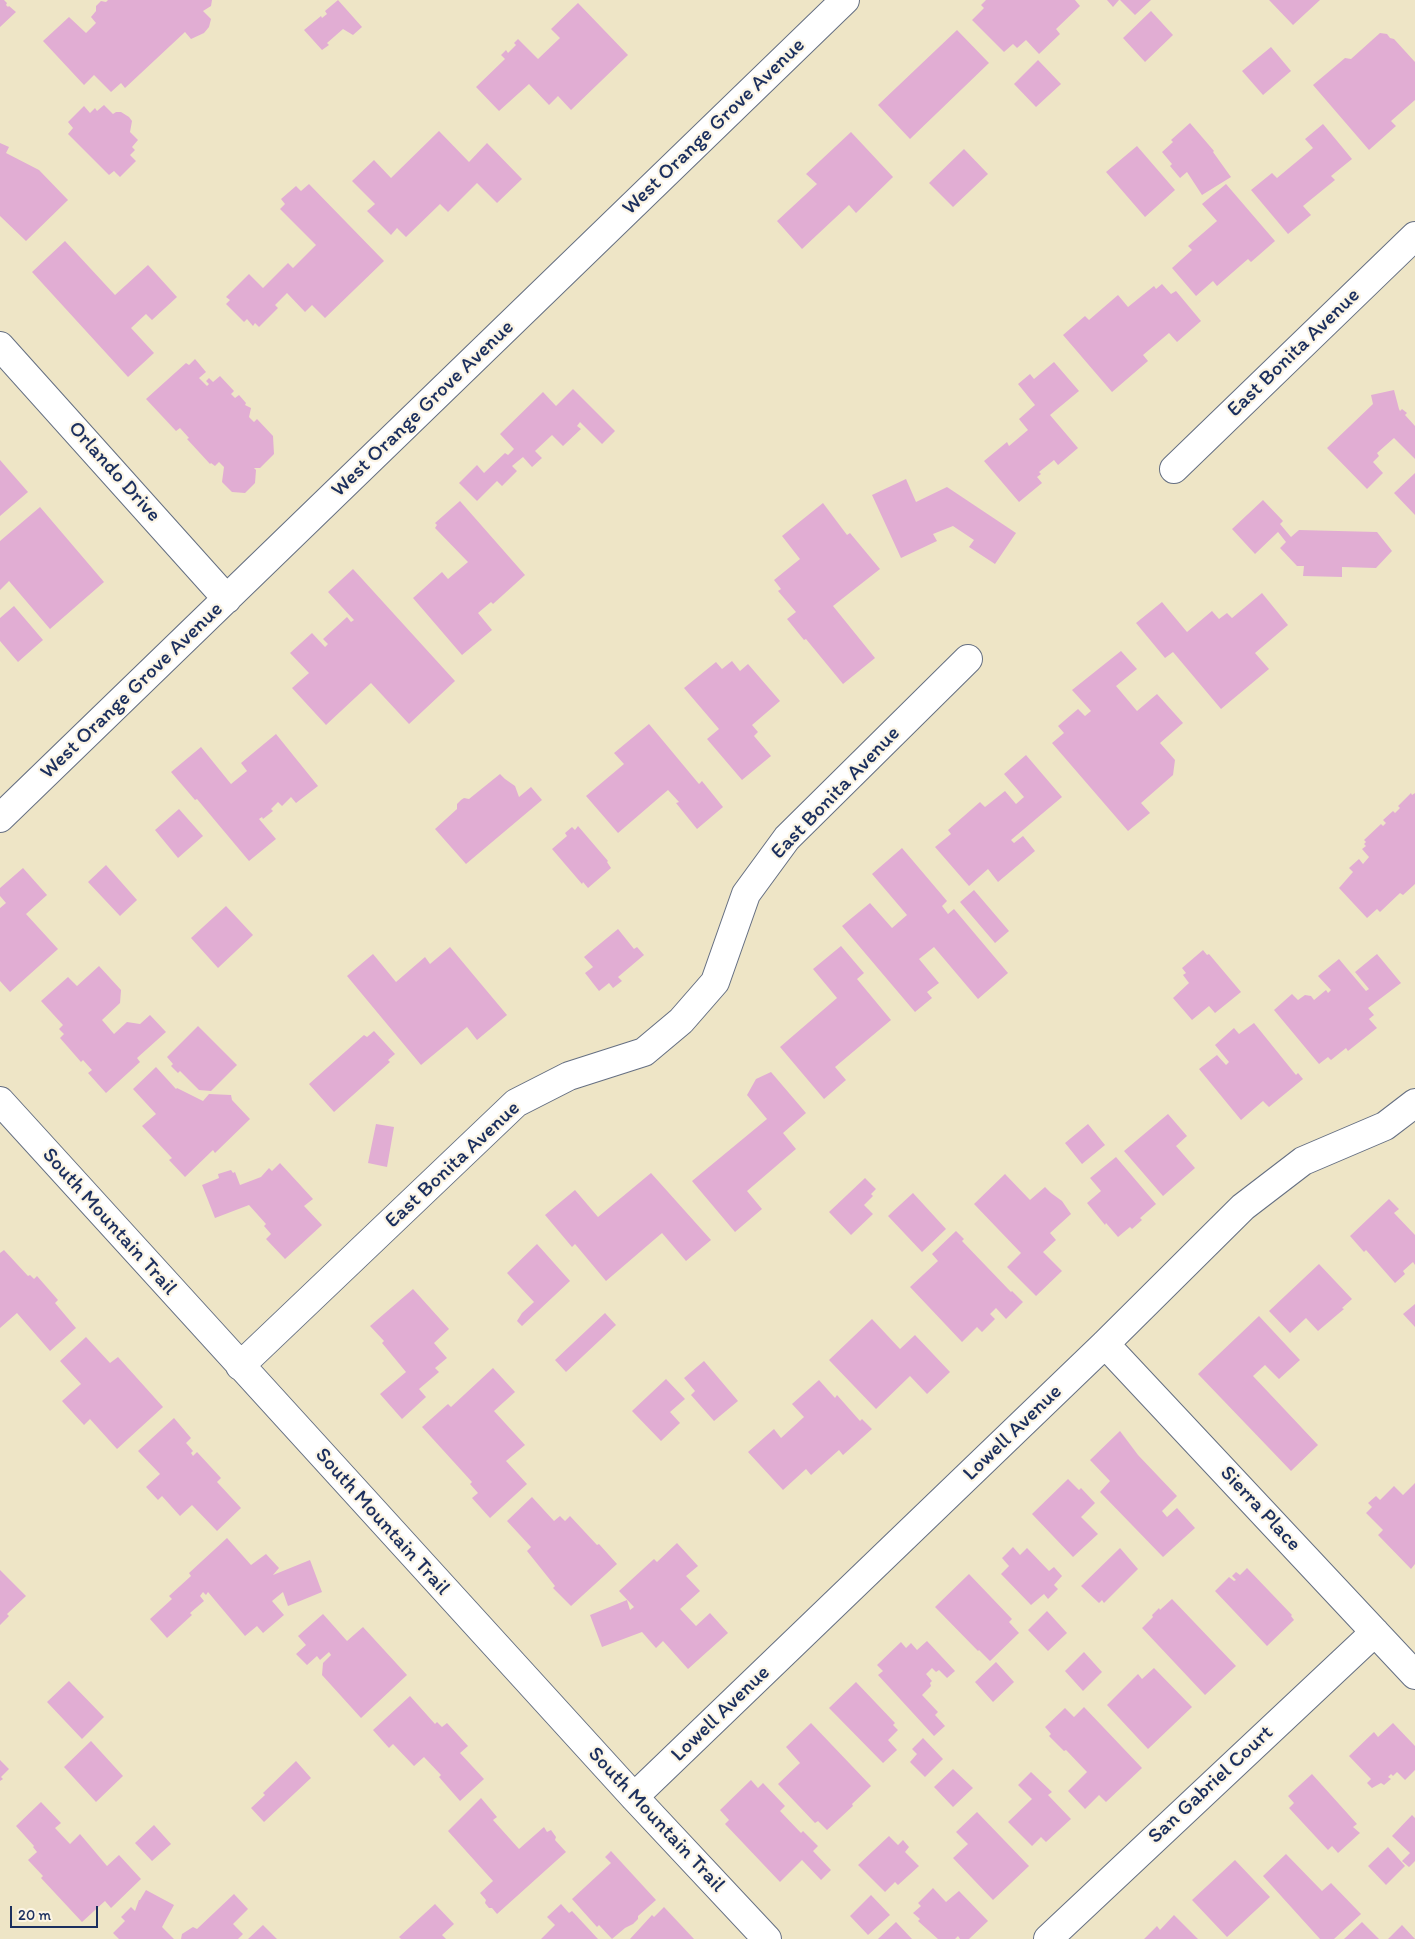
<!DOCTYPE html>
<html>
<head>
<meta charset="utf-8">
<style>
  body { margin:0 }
  #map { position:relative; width:1415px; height:1939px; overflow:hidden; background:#eee5c6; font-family:Itim,sans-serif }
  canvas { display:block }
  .scale { position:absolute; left:10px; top:1906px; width:88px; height:22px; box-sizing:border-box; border:2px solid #1b2f5e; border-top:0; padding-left:6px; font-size:15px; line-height:18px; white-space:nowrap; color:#1b2f5e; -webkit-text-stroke:4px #fcf5e5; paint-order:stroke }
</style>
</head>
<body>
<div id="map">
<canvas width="1415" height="1939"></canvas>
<div class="scale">20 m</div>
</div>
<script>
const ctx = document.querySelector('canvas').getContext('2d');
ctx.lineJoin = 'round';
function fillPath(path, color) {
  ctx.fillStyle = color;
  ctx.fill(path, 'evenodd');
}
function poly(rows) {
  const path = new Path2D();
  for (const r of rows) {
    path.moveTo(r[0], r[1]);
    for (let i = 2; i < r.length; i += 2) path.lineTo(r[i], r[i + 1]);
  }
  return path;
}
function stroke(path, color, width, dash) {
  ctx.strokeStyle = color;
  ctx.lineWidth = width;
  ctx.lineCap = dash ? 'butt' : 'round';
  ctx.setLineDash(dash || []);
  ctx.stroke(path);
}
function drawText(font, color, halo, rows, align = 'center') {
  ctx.font = font + ' Itim,sans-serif';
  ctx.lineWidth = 4.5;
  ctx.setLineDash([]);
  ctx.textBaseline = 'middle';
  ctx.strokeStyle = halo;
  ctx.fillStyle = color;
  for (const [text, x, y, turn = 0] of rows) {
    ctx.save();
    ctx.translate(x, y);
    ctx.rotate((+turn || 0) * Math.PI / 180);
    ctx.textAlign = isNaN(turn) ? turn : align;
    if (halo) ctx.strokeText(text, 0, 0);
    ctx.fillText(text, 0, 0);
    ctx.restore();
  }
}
fillPath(poly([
  [0,0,4,0,7,3,6,5,8,7,9,6,16,12,0,27],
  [108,0,212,0,211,6,203,11,211,19,209,27,204,33,191,39,185,32,125,88,121,83,111,92,94,75,84,85,43,41,69,17,86,33,96,23,91,17,96,11,96,6,101,1,106,2],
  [338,0,362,27,353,35,343,29,327,43,329,45,322,50,304,30,321,16,322,18,327,14,325,11],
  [986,0,1075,0,1080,6,1056,29,1060,34,1039,54,1026,40,1017,48,1013,44,1004,52,972,20,984,8,981,5],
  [1107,0,1119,0,1113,7],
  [1120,0,1151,0,1135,15],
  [1269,0,1320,0,1293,25],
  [578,3,628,55,571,110,558,96,549,105,529,84,499,111,476,87,505,59,501,55,506,50,508,53,516,45,514,43,518,39,538,59,560,38,551,29],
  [1151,11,1173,35,1145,62,1123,38],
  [957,30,989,63,910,139,878,105],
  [1380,33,1387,34,1390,38,1394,39,1415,62,1415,100,1391,121,1396,126,1369,150,1313,85,1345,58,1351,59],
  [1271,47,1291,71,1263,95,1242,71],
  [1038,60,1061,84,1036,107,1014,84],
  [104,105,113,114,116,112,121,112,129,117,132,121,130,132,138,140,132,147,135,150,130,155,136,161,120,177,114,171,109,175,68,134,73,128,68,122,84,106,90,113,95,108,97,111],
  [1190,123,1214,151,1213,152,1231,177,1202,195,1187,172,1180,178,1170,166,1172,164,1162,152,1173,142,1171,140],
  [1323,124,1352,159,1331,176,1335,180,1303,206,1311,215,1288,234,1251,190,1272,173,1277,178,1313,148,1305,139],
  [439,131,469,162,487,143,522,179,497,203,477,183,448,212,440,204,406,237,397,228,391,235,367,211,375,204,352,181,374,160,391,178],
  [851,132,893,177,856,213,849,205,802,249,777,221,817,184,806,174],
  [0,143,9,147,6,153,39,170,68,200,26,241,0,216],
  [1137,146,1175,190,1145,217,1106,172],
  [964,149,988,174,953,207,929,183],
  [309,184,384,261,325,318,312,305,305,312,287,293,275,305,278,308,259,327,255,323,253,326,247,319,244,322,226,304,230,300,226,297,249,274,263,288,288,263,293,268,316,245,280,209,285,204,281,199,296,186,301,191],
  [1226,184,1275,241,1251,262,1248,259,1217,286,1213,281,1196,296,1172,268,1192,250,1188,246,1217,221,1202,204],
  [65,241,115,295,148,265,177,297,152,320,146,314,131,328,154,353,128,377,32,272],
  [1162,284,1171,294,1176,291,1201,321,1177,342,1169,333,1143,355,1148,361,1112,392,1063,335,1085,316,1089,320,1118,295,1128,307,1154,286,1156,289],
  [195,359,206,372,199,378,207,386,209,384,206,381,209,378,213,382,220,376,234,391,231,394,235,398,239,395,246,403,245,405,251,408,249,417,254,422,257,419,273,436,274,454,260,468,254,468,256,470,255,483,245,493,232,492,222,482,224,467,219,462,215,466,211,463,210,464,187,439,189,438,180,428,176,431,146,399,186,363,189,365],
  [1054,362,1079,391,1050,415,1078,448,1058,465,1054,460,1039,472,1041,474,1037,477,1042,483,1019,502,984,461,1007,442,1009,446,1028,430,1019,419,1035,405,1018,384,1030,374,1034,379],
  [573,389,615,431,602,444,580,422,577,426,581,429,563,446,552,435,535,451,542,458,532,467,523,457,512,466,517,471,502,486,497,481,477,501,459,483,477,465,484,473,505,453,508,455,514,449,500,434,543,392,556,406],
  [1394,390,1399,409,1400,411,1402,409,1407,413,1405,415,1415,426,1415,459,1394,438,1377,453,1379,456,1373,462,1383,473,1367,489,1327,448,1373,404,1371,395],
  [0,460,28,492,0,516],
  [1415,473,1415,515,1394,493],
  [906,479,916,502,947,487,1016,533,995,564,969,547,974,540,953,526,933,534,937,541,901,558,872,495],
  [1263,500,1283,521,1280,524,1291,537,1299,530,1377,532,1392,551,1376,568,1342,567,1342,577,1303,576,1304,566,1297,566,1280,548,1286,542,1278,532,1255,554,1232,529],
  [460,501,525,575,493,604,491,602,478,613,492,630,462,655,413,598,442,572,448,579,468,562,435,528,437,525,435,523],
  [823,503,847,535,850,533,880,569,833,606,875,658,843,684,806,639,804,640,787,619,796,612,778,591,781,589,774,580,800,559,782,536],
  [40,507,104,582,50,629,9,581,0,590,0,541],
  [353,569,455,681,409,724,371,683,326,725,292,688,309,673,290,653,312,633,325,647,328,644,323,639,347,617,351,622,354,620,328,592],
  [1262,593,1288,625,1255,653,1269,669,1221,709,1173,652,1165,658,1136,623,1162,602,1187,632,1212,611,1219,619,1227,613,1232,618],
  [14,606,43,640,18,662,0,641,0,618],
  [1121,651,1137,669,1116,686,1137,711,1157,694,1183,723,1160,743,1175,760,1173,775,1141,803,1150,813,1128,831,1052,743,1064,733,1058,726,1078,709,1085,716,1091,711,1072,690],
  [732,661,740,671,748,664,780,701,752,725,758,732,754,736,771,756,742,780,707,739,719,729,684,688,716,662,722,669],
  [649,724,699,784,702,781,723,807,697,829,676,803,679,802,668,790,618,833,586,796,624,764,614,753],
  [276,734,318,786,296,803,291,797,282,806,278,802,271,809,273,811,263,819,262,817,259,819,276,839,249,861,197,799,195,800,171,772,201,747,231,784,247,771,241,763],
  [1026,755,1062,797,1011,840,1014,843,1023,836,1035,851,998,882,988,869,969,886,935,847,951,834,948,830,980,802,985,807,1005,791,1016,804,1024,797,1004,774],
  [500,774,505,779,515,786,519,797,531,787,542,800,466,864,435,829,457,809,457,804,461,800,464,798,469,799],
  [1411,793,1412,795,1415,793,1415,884,1403,895,1400,893,1380,912,1377,909,1367,918,1339,888,1353,872,1349,868,1359,859,1363,864,1369,857,1362,849,1366,846,1364,844,1366,842,1364,840,1381,824,1383,826,1386,823,1383,820,1393,811,1395,813,1400,808,1398,806],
  [179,809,203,836,178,858,155,830],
  [578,826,608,861,607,862,611,868,588,888,583,882,582,884,552,849,567,836,565,833,572,827,575,830],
  [902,848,947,901,942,906,948,914,954,909,1008,973,978,999,934,947,919,959,939,983,927,992,932,998,915,1012,842,926,870,903,892,928,907,915,872,874],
  [106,865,137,900,120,916,88,882],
  [23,868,47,895,26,914,58,949,10,992,0,981,0,908,6,903,0,896,0,888],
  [974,890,1009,931,995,943,960,902],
  [226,906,253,935,218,968,191,938],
  [618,929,634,949,637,947,644,955,618,977,622,981,613,988,609,983,599,991,585,973,593,967,584,957],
  [841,946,864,973,857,979,891,1020,835,1067,846,1080,824,1099,780,1047,837,998,813,969],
  [450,947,507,1015,477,1040,467,1027,421,1065,347,976,373,954,396,982,425,957,430,964],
  [1203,950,1207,955,1209,954,1241,992,1215,1013,1209,1006,1192,1020,1173,998,1189,983,1183,975,1186,973,1182,968],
  [1377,954,1401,983,1368,1008,1374,1015,1369,1019,1377,1028,1348,1051,1346,1048,1331,1060,1328,1057,1319,1064,1274,1010,1292,994,1298,1000,1305,995,1311,996,1314,1000,1326,990,1328,993,1331,990,1318,976,1339,959,1366,991,1369,989,1355,972],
  [99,966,121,990,120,1003,102,1020,114,1034,127,1022,140,1024,150,1015,166,1032,137,1058,140,1062,106,1093,88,1073,92,1070,83,1060,81,1062,60,1038,64,1034,59,1029,63,1025,41,1001,68,977,77,986],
  [1254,1023,1296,1075,1298,1073,1303,1079,1269,1107,1263,1101,1241,1120,1199,1069,1217,1055,1226,1065,1229,1062,1215,1045,1234,1028,1239,1034],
  [198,1026,237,1065,211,1091,199,1090,180,1071,178,1073,171,1066,173,1064,167,1057],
  [374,1031,395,1054,388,1060,390,1062,334,1112,309,1084,364,1035,367,1037],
  [156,1067,176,1089,177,1088,203,1101,209,1094,231,1095,232,1100,250,1119,215,1153,213,1150,185,1177,169,1160,172,1158,142,1126,156,1114,133,1089],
  [771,1072,806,1113,783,1133,796,1149,747,1191,762,1209,735,1232,692,1181,767,1119,747,1095,756,1079],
  [1168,1114,1187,1136,1176,1146,1195,1168,1163,1196,1124,1151],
  [376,1124,394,1127,387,1167,368,1163],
  [1088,1124,1105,1145,1082,1164,1065,1143],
  [1116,1157,1156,1204,1140,1218,1142,1220,1132,1229,1130,1227,1118,1237,1106,1223,1105,1225,1087,1203,1101,1191,1090,1178],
  [280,1163,313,1199,304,1206,322,1225,285,1259,266,1239,271,1234,264,1226,266,1224,249,1205,215,1218,202,1185,219,1178,218,1174,231,1170,233,1173,235,1172,240,1185,261,1177,269,1168,272,1171],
  [651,1173,711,1240,686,1261,662,1233,606,1281,575,1244,572,1247,545,1215,575,1190,598,1217],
  [1005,1174,1030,1200,1045,1187,1051,1193,1062,1201,1071,1214,1050,1233,1056,1240,1043,1252,1062,1271,1036,1296,1007,1267,1021,1253,974,1204],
  [865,1178,876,1189,871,1194,873,1196,864,1205,873,1214,851,1235,829,1212],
  [913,1193,946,1229,922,1252,888,1216],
  [1389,1199,1399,1209,1394,1213,1415,1235,1415,1265,1413,1262,1403,1271,1405,1274,1395,1283,1366,1250,1364,1252,1350,1236],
  [956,1231,964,1239,962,1241,1011,1292,1012,1291,1023,1302,1006,1319,996,1308,990,1314,995,1319,982,1332,977,1327,962,1342,910,1287,938,1261,932,1254],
  [537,1244,570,1281,522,1326,517,1321,522,1313,534,1302,507,1273],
  [4,1250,28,1276,30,1275,34,1279,37,1276,58,1300,55,1303,76,1328,50,1351,17,1313,0,1328,0,1253],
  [1319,1264,1352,1299,1342,1308,1344,1309,1318,1331,1306,1318,1290,1333,1269,1311],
  [413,1289,449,1329,434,1343,447,1358,435,1368,439,1372,419,1389,426,1397,402,1419,380,1394,406,1372,382,1343,384,1341,370,1326],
  [1415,1304,1415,1327,1403,1314],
  [605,1313,616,1325,566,1372,555,1360],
  [1259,1316,1300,1360,1279,1379,1265,1365,1253,1376,1318,1445,1291,1471,1198,1374],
  [872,1319,900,1349,915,1335,950,1372,927,1394,910,1376,876,1409,829,1360],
  [86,1337,110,1363,118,1357,163,1407,117,1449,90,1419,84,1425,62,1401,81,1384,60,1361],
  [704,1361,738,1401,714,1421,691,1395,695,1391,684,1378],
  [493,1368,515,1392,494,1411,525,1445,506,1461,527,1484,490,1518,472,1498,478,1493,470,1484,472,1482,422,1427,448,1404,451,1407],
  [666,1379,685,1399,670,1412,680,1423,661,1441,632,1411],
  [819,1380,835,1398,837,1395,860,1421,862,1419,872,1429,843,1455,839,1450,811,1475,806,1469,783,1490,748,1452,774,1429,781,1438,804,1417,792,1404],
  [174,1418,191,1438,186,1443,193,1451,191,1453,193,1456,197,1452,221,1478,217,1482,241,1508,217,1531,192,1505,180,1516,162,1496,158,1500,146,1487,160,1474,138,1451],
  [1120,1431,1138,1455,1177,1496,1162,1511,1167,1517,1177,1508,1195,1528,1163,1557,1100,1492,1110,1481,1090,1460],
  [1068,1479,1079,1490,1081,1488,1095,1503,1081,1517,1098,1534,1073,1557,1032,1514],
  [1415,1483,1415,1564,1411,1569,1378,1535,1383,1530,1366,1513,1372,1507,1368,1503,1376,1496,1380,1500,1394,1486,1403,1495],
  [532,1497,554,1521,560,1516,565,1521,570,1516,597,1545,599,1544,617,1564,571,1606,553,1588,555,1586,527,1551,531,1547,507,1521],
  [227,1538,251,1565,266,1554,279,1568,273,1575,310,1560,322,1592,288,1606,283,1592,272,1601,284,1615,263,1633,257,1626,245,1636,208,1592,206,1595,203,1592,200,1596,204,1601,190,1613,192,1615,167,1638,150,1619,172,1599,169,1596,191,1576,189,1573],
  [677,1543,698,1566,686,1576,700,1591,680,1609,696,1626,710,1613,728,1633,688,1669,663,1641,656,1648,642,1632,602,1647,590,1615,627,1600,630,1610,634,1607,619,1591,654,1559,657,1562],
  [1013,1547,1020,1555,1027,1548,1049,1571,1054,1567,1062,1576,1054,1585,1058,1589,1048,1599,1044,1594,1031,1605,1001,1574,1009,1566,1002,1558],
  [1120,1548,1138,1569,1104,1603,1102,1600,1099,1603,1081,1586],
  [1247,1568,1292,1615,1291,1616,1294,1620,1267,1646,1215,1591,1229,1577,1234,1581,1236,1580,1232,1576,1236,1572,1240,1575],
  [0,1570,26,1596,7,1614,9,1616,0,1625],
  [969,1574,1012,1619,1009,1622,1019,1633,990,1661,979,1650,978,1651,935,1607],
  [1172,1599,1236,1666,1205,1695,1142,1628,1153,1617,1152,1615,1159,1608,1160,1610],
  [1047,1611,1067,1633,1048,1651,1028,1630],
  [323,1614,347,1641,363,1627,407,1675,361,1718,322,1675,323,1663,331,1655,329,1652,320,1660,317,1656,307,1665,296,1654,306,1645,298,1636],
  [927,1641,955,1671,947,1678,939,1670,936,1672,932,1668,926,1674,932,1681,930,1683,931,1686,922,1695,938,1712,935,1715,945,1726,934,1736,878,1675,883,1671,877,1665,901,1642,906,1648,911,1643,917,1650],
  [1084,1652,1102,1672,1083,1691,1065,1671],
  [996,1662,1014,1682,993,1702,975,1682],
  [1154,1668,1192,1707,1148,1749,1107,1705,1138,1674,1142,1679],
  [69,1681,104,1717,82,1739,47,1702],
  [856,1682,895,1723,893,1725,898,1730,888,1740,897,1750,883,1763,829,1708],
  [410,1696,435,1724,437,1722,442,1727,447,1723,468,1746,460,1753,484,1779,460,1801,439,1777,441,1775,424,1757,414,1766,393,1744,389,1748,373,1730],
  [1084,1707,1142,1768,1106,1802,1099,1795,1085,1809,1068,1791,1087,1772,1066,1750,1064,1751,1049,1736,1051,1734,1045,1727,1065,1708,1074,1717],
  [811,1723,871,1786,852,1804,853,1806,827,1830,818,1821,815,1823,778,1784,800,1763,786,1747],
  [1393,1723,1415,1746,1415,1770,1405,1780,1397,1772,1393,1776,1391,1774,1388,1777,1391,1779,1384,1785,1381,1783,1372,1788,1367,1783,1371,1779,1349,1756,1374,1732,1378,1737],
  [923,1738,943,1759,925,1777,910,1762,917,1754,912,1749],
  [91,1741,123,1776,96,1802,64,1767],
  [0,1760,9,1769,1,1777,3,1779,0,1781],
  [296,1761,311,1778,264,1822,251,1808,265,1795,263,1793],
  [953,1769,973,1788,953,1807,934,1787],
  [1031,1772,1052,1792,1048,1795,1071,1819,1046,1842,1041,1837,1032,1846,1008,1822,1032,1799,1018,1785],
  [1312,1774,1357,1824,1353,1827,1360,1833,1338,1853,1332,1846,1328,1850,1289,1808,1294,1803,1288,1796],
  [751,1780,758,1788,763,1783,785,1806,780,1811,801,1833,803,1831,818,1846,813,1851,831,1870,821,1880,802,1860,780,1882,725,1824,729,1820,720,1810],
  [481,1798,497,1817,493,1820,519,1849,544,1827,547,1832,551,1830,556,1837,555,1840,566,1852,497,1914,492,1908,489,1908,485,1903,486,1900,480,1893,493,1881,448,1831],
  [41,1802,61,1823,55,1828,70,1844,80,1834,107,1866,119,1855,141,1879,111,1908,105,1901,82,1922,41,1878,43,1876,28,1860,37,1852,33,1847,34,1846,16,1826],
  [977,1812,1029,1866,993,1900,953,1858,968,1844,956,1832],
  [1412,1815,1415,1818,1415,1861,1409,1867,1402,1861,1410,1853,1392,1836],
  [154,1825,171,1844,152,1861,135,1843],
  [889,1836,898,1845,903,1840,909,1847,905,1852,919,1866,898,1885,895,1882,885,1892,858,1865],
  [1388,1847,1405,1866,1386,1885,1368,1866],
  [611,1851,656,1900,638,1916,638,1919,633,1924,625,1928,612,1939,599,1925,597,1927,572,1899,611,1863,605,1857],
  [1286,1854,1322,1891,1331,1883,1361,1914,1334,1939,1320,1939,1263,1876],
  [1235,1860,1270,1897,1227,1937,1192,1900],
  [933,1888,946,1902,959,1891,988,1921,969,1939,960,1939,958,1936,955,1939,938,1939,918,1921,920,1919,913,1913,921,1906,918,1903],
  [146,1890,174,1905,162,1927,174,1939,119,1939,113,1933,125,1921,121,1917,131,1907,135,1911,139,1900,140,1900],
  [234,1894,248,1909,233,1924,243,1934,238,1939,181,1939,182,1934,193,1927,197,1929],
  [871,1895,890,1915,868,1935,850,1916],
  [435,1904,454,1924,442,1935,446,1939,401,1939,399,1937],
  [561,1904,569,1913,572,1911,598,1939,541,1939,555,1925,547,1917],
  [664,1907,694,1939,630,1939,652,1915,654,1917],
  [1174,1915,1198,1939,1144,1939,1157,1926,1160,1930],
  [896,1922,912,1939,878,1939],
  [1362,1922,1379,1939,1344,1939],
  [263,1925,277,1939,248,1939],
  [1402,1925,1415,1939,1388,1939]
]), '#e1add3');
const minor = poly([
  [0,346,227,599],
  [1174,469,1415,236],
  [0,818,845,0],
  [0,1101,634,1797,767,1939],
  [1105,1344,1415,1675],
  [240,1366,516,1103,569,1076,644,1052,681,1021,715,982,746,894,787,838,968,659],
  [634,1797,1105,1344,1243,1207,1303,1161,1385,1126,1415,1103],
  [1048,1939,1375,1632]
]);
stroke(minor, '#656f82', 30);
stroke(minor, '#fff', 28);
drawText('21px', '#1b2f5e', '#fcf5e5', [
  ["West Orange Grove Avenue",714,127,-44],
  ["East Bonita Avenue",1294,353,-44],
  ["West Orange Grove Avenue",423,409,-44],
  ["Orlando Drive",114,472,48],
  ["West Orange Grove Avenue",132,691,-44],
  ["East Bonita Avenue",836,793,-46],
  ["East Bonita Avenue",453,1165,-43],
  ["South Mountain Trail",109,1222,48],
  ["Lowell Avenue",1013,1433,-44],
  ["Sierra Place",1260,1509,47],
  ["South Mountain Trail",382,1522,48],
  ["Lowell Avenue",721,1714,-44],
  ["San Gabriel Court",1211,1785,-43],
  ["South Mountain Trail",656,1820,47]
]);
</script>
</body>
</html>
